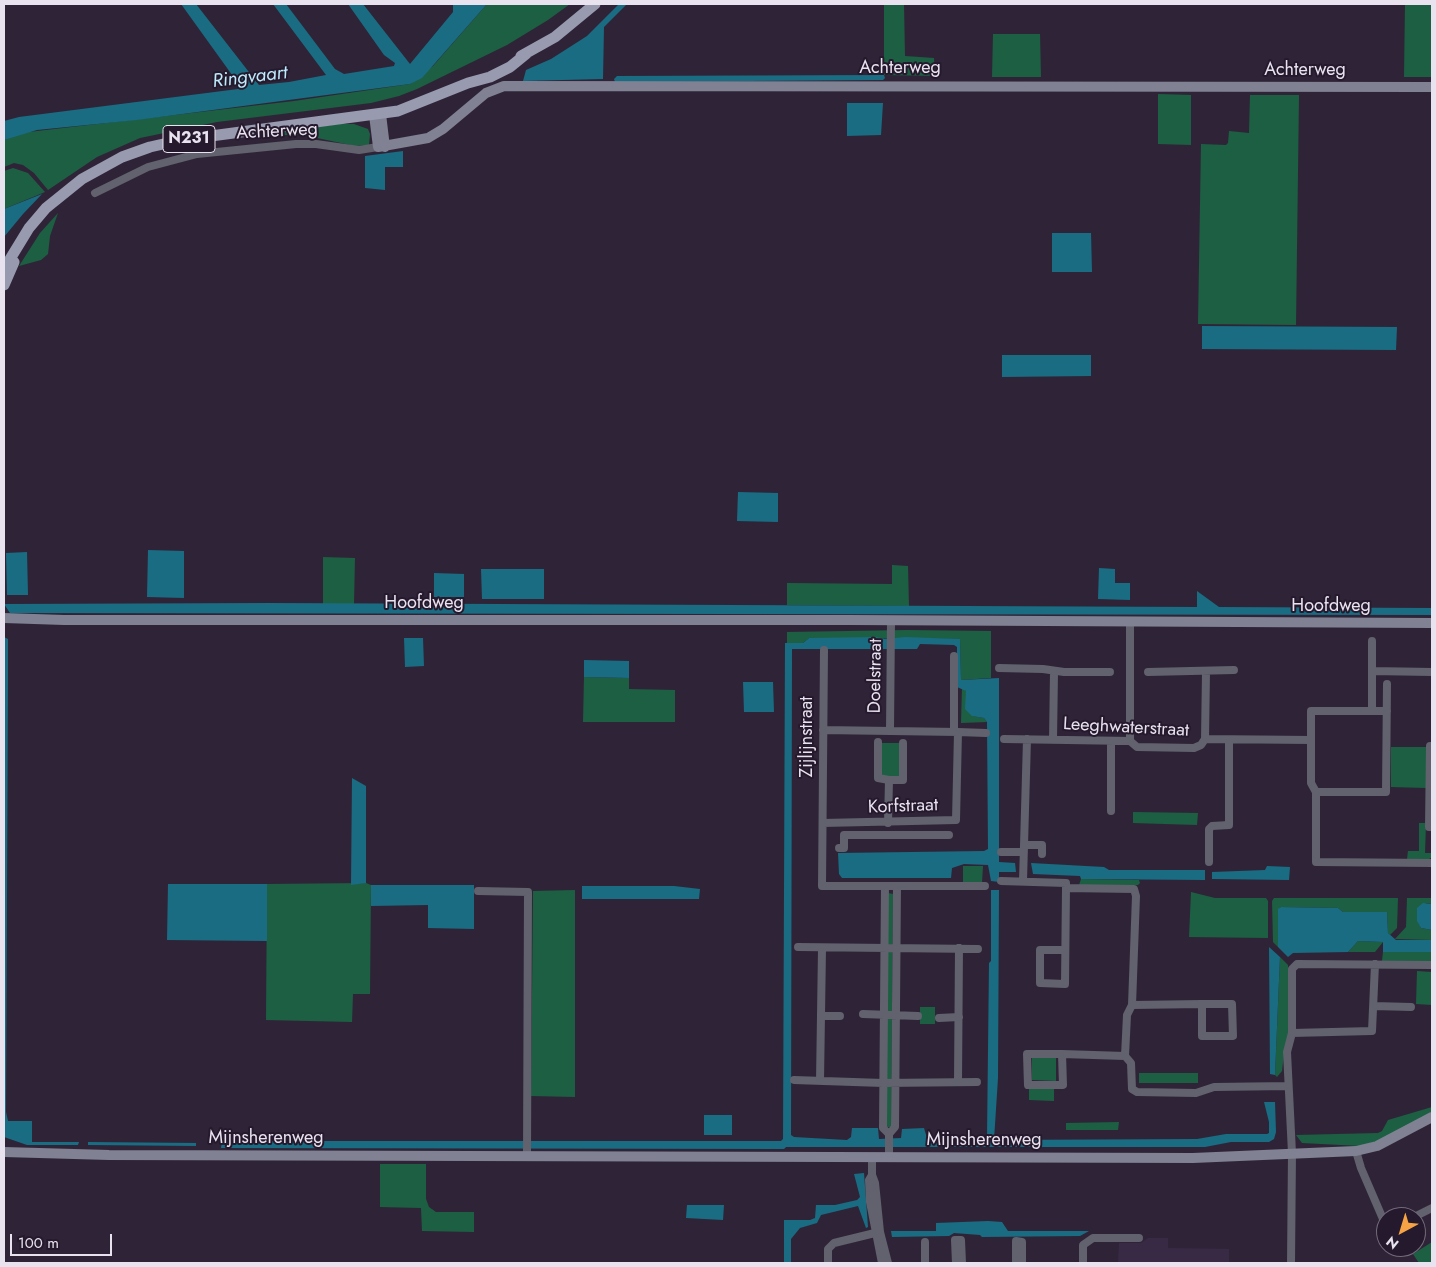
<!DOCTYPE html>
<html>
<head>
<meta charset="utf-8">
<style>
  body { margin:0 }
  #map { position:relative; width:1436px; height:1267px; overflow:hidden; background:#2f2437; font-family:Jost,sans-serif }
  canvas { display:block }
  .frame { position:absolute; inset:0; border:5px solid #e9e2ef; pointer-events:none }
  .north { position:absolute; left:1376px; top:1207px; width:50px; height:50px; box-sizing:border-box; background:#251a2d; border:1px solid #736a7b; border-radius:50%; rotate:219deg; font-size:14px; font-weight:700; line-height:20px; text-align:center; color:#e9e2ef }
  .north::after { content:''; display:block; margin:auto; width:18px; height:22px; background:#f5a345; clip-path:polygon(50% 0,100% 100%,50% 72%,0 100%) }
  .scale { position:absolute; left:10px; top:1234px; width:102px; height:22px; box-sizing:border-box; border:2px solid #e9e2ef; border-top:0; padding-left:6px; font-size:15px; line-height:18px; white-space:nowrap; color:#e9e2ef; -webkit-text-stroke:4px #251a2d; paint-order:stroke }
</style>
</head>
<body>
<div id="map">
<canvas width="1436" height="1267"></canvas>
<div class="frame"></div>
<div class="north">N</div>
<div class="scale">100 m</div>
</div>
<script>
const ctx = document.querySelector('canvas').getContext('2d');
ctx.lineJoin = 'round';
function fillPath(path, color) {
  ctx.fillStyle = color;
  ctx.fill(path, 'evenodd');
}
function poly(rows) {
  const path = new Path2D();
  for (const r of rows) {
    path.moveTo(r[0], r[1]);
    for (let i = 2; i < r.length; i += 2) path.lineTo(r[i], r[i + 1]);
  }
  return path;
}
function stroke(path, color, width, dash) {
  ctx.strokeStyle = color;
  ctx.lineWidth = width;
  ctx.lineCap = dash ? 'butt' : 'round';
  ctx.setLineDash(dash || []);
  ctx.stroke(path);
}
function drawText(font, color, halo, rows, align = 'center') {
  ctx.font = font + ' Jost,sans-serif';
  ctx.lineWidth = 4;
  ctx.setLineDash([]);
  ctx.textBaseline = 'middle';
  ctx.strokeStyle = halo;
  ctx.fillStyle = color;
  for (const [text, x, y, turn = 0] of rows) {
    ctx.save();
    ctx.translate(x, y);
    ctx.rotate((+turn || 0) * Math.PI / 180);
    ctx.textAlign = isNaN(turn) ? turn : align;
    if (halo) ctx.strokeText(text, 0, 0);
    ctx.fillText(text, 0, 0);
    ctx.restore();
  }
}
fillPath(poly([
  [1148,1238,1168,1238,1168,1248,1229,1249,1229,1263,1118,1263,1119,1243,1141,1243]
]), '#382a44');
fillPath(poly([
  [487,4,570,4,548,20,507,45,417,89,399,96,371,103,217,122,140,138,97,157,48,190,34,173,23,165,14,163,4,167,4,140,20,133,294,101,410,84,433,66],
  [884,4,904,4,905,56,934,58,935,76,884,75],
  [1405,4,1432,4,1432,77,1404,77],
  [993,34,1040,34,1041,77,992,77],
  [1158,94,1191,95,1191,145,1158,144],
  [1250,95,1299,95,1296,325,1198,324,1201,144,1226,145,1228,143,1229,131,1249,133],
  [339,124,354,124,368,129,370,134,369,145,355,146,303,135,253,135],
  [13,168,28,173,45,192,4,209,4,171],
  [58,213,50,236,48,254,41,260,19,266,40,233],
  [323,557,355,558,354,604,323,604],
  [892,565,908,566,909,606,787,605,787,583,892,584],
  [907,630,991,631,991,678,961,680,960,639,809,638,803,643,787,643,787,632],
  [584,677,629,678,629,689,675,690,675,722,583,722],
  [962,687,966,691,973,716,984,718,987,722,961,723],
  [881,743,900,743,900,776,881,776],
  [1391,747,1426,747,1426,788,1391,787],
  [1133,812,1198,813,1197,825,1133,823],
  [1419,823,1426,823,1425,853,1432,853,1432,857,1428,860,1407,859,1408,851,1419,851],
  [963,866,983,866,982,883,963,883],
  [1081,879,1139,880,1140,883,1138,885,1079,885],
  [366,883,371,885,370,994,353,994,352,1022,266,1020,267,884],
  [575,890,575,1097,531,1096,533,891],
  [1191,892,1215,898,1266,898,1268,901,1268,938,1189,937],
  [888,893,893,894,891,1127,886,1127],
  [1274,898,1398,898,1397,928,1390,935,1388,933,1387,912,1343,912,1338,908,1281,907,1278,910,1278,947,1273,942,1272,901],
  [1407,898,1432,898,1432,904,1426,903,1417,919,1421,928,1432,930,1432,940,1395,939,1406,927],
  [1358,941,1383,942,1375,952,1348,952],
  [1383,952,1432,952,1432,962,1382,961],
  [1280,957,1288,965,1288,1038,1285,1045,1282,1071,1277,1077,1275,1075],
  [1417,971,1432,972,1432,1005,1416,1004],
  [920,1007,935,1007,935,1024,920,1024],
  [1032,1056,1056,1057,1056,1081,1032,1080],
  [1139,1073,1198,1073,1198,1083,1139,1083],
  [1029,1089,1054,1089,1054,1101,1029,1100],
  [1432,1107,1432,1114,1379,1141,1360,1146,1302,1143,1296,1135,1378,1133,1382,1131,1388,1120],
  [1119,1122,1118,1130,1066,1130,1066,1123],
  [380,1164,426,1164,426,1199,429,1207,436,1212,474,1212,474,1232,422,1231,421,1208,380,1207],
  [1432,1242,1432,1262,1419,1263,1413,1254]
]), '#1d5f43');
fillPath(poly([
  [181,4,196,4,259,85,289,82,326,75,273,4,286,4,335,69,344,74,394,66,395,63,384,55,348,4,363,4,410,64,453,12,453,4,487,4,422,78,410,84,137,120,37,130,4,140,4,121,19,117,238,89,240,86],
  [619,4,627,4,604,27,603,79,523,81,526,70,551,59,587,36],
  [884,75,885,78,883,80,615,82,614,79,617,76],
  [847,103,883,103,881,135,847,136],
  [403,151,403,167,385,167,385,190,365,188,365,156],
  [42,194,23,214,4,237,4,209],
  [1052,233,1091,233,1092,272,1052,272],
  [1202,326,1397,327,1396,350,1202,349],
  [1002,355,1091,355,1091,376,1002,377],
  [738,492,778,493,778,522,737,521],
  [148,550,184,551,184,598,147,597],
  [27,552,28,595,7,595,6,553],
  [1099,568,1115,569,1115,583,1130,583,1130,600,1098,599],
  [481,569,544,569,544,599,482,599],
  [434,573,464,574,464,597,434,597],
  [1197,591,1219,607,1432,608,1432,615,10,613,4,604,268,603,1197,607],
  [4,637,8,639,8,682,6,1112,8,1121,32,1121,32,1142,79,1142,78,1145,27,1145,4,1137],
  [876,637,885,639,905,637,960,639,961,680,999,678,999,862,1015,863,1016,872,999,872,999,882,991,881,988,865,964,864,952,868,951,878,842,878,839,874,838,853,984,851,988,849,987,722,984,718,972,716,965,709,966,691,957,687,957,647,954,645,920,644,917,649,792,649,791,1135,794,1137,847,1140,851,1137,852,1128,878,1128,879,1139,901,1138,902,1129,924,1128,927,1138,932,1140,985,1140,987,1137,989,963,991,961,991,890,999,890,998,1078,994,1140,1197,1139,1226,1134,1267,1134,1269,1133,1269,1122,1264,1102,1275,1102,1276,1132,1274,1139,1269,1142,1231,1142,1205,1147,786,1147,784,1149,221,1148,222,1141,781,1141,783,1139,785,643,803,643,809,638],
  [404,638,423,638,424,666,405,667],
  [584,660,629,661,629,678,584,677],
  [743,682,773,682,774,712,744,712],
  [352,778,366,786,366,883,351,885],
  [1031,863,1104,867,1109,870,1205,870,1205,880,1081,879,1080,876,1033,874],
  [1267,866,1290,867,1289,880,1212,879,1212,872,1265,870],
  [168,884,267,884,267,941,167,940],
  [371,885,474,885,474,929,428,928,428,905,371,906],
  [582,886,674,886,700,889,699,899,582,899],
  [1423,903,1432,904,1432,930,1421,928,1417,921,1417,908],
  [1281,907,1338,908,1343,912,1387,912,1388,933,1396,940,1432,940,1432,952,1383,952,1383,942,1358,941,1348,952,1293,953,1288,957,1278,947,1278,909],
  [1269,947,1280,957,1275,1075,1270,1074],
  [704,1115,732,1115,732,1135,704,1135],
  [88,1142,196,1143,196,1146,88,1145],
  [864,1173,868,1227,866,1228,858,1206,821,1215,817,1223,800,1228,791,1239,791,1263,784,1263,784,1220,810,1220,815,1218,816,1205,835,1205,857,1200,860,1197,854,1174],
  [687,1205,724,1205,723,1220,686,1218],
  [988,1221,1002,1222,1008,1231,1089,1231,1080,1236,982,1237,980,1235,954,1233,949,1236,892,1237,891,1231,936,1231,936,1223]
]), '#1a6c83');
stroke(poly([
  [95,193,148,167,197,154,296,144,316,144,359,150,378,147],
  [1372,641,1372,711],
  [824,650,822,886,985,886],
  [999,668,1043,669,1064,672,1110,672],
  [1372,671,1432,672],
  [1148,672,1234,670],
  [1387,711,1311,711,1311,783,1316,792,1316,862,1432,863],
  [823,730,958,732],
  [890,730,891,622],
  [954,732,954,656],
  [1004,739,1130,741,1137,747,1194,748,1201,745,1205,739,1311,740],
  [1205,739,1206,672],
  [1053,740,1054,672],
  [1130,741,1130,621],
  [878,742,878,778,889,780,903,780,903,743],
  [1432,746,1430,746,1429,827,1432,827],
  [1316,792,1386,792,1387,684],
  [1111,811,1111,741],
  [823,823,956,820,958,732,986,733],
  [888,823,889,780],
  [1024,845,1042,845,1042,854],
  [839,848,844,848,844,835,949,835],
  [1001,852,1023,852],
  [1209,862,1209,829,1212,826,1229,825,1229,740],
  [1001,881,1066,883,1066,888,1134,889,1136,896,1132,1005,1127,1015,1125,1056,1131,1063,1132,1089,1137,1092,1196,1093,1214,1087,1288,1086],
  [1023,881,1027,739],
  [885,886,883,1128,889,1134,895,1127,897,886],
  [478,891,528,892,527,1156],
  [798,947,978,949],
  [1065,950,1040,950,1040,983,1065,984,1066,888],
  [1132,1005,1202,1004,1232,1004,1233,1036,1202,1036,1202,1004],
  [1374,1006,1411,1007],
  [863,1014,918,1016],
  [821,1016,840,1016],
  [939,1018,959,1017],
  [1292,1033,1372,1031,1375,964],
  [1062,1054,1063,1085,1028,1085,1027,1054,1062,1054,1125,1056],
  [794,1080,883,1083,977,1082],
  [820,1081,822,949],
  [958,1081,959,948],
  [1356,1151,1361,1168,1386,1226],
  [872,1157,872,1175,869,1180,870,1202,882,1263],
  [889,1157,889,1134],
  [872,1175,875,1183,880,1232,888,1263],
  [1414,1217,1432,1208],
  [828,1263,828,1249,834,1243,879,1232],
  [925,1263,925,1242],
  [956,1263,955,1240,961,1240,962,1263],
  [1016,1263,1016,1241,1022,1242,1022,1263],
  [1083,1263,1083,1245,1093,1238,1139,1238],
  [1291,1263,1292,1153,1287,1052,1292,1033,1292,969,1297,964,1432,965]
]), '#61626d', 8);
stroke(poly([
  [381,114,385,147],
  [374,115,378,147,428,138,443,129,486,93,504,86,1432,87],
  [4,618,64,620,851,620,1432,623],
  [4,1152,109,1155,1193,1158,1356,1151,1377,1146,1432,1117]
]), '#808193', 10);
stroke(poly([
  [521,56,555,37,595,4],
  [4,269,29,228,46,208,82,179,122,157,150,147,181,140,398,111,468,83,490,77,510,67,526,54],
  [4,285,14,262]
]), '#989ab0', 11);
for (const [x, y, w] of [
  [189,139,52]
]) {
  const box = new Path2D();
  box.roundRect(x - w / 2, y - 13.5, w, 27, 4);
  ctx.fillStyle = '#251a2d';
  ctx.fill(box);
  stroke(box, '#e9e2ef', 1);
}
drawText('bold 16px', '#e9e2ef', null, [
  ["N231",189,139]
]);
drawText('18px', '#e9e2ef', '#251a2d', [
  ["Achterweg",900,69],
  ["Achterweg",1305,71],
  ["Achterweg",277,132,-3],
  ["Hoofdweg",424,604],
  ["Hoofdweg",1331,607],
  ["Doelstraat",876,676,-89],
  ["Leeghwaterstraat",1126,728,3],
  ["Zijlijnstraat",808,737,-90],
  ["Korfstraat",903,807,-2],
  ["Mijnsherenweg",266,1139],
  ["Mijnsherenweg",984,1141]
]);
drawText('italic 19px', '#bdecfd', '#251a2d', [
  ["Ringvaart",250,78,-7]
]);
</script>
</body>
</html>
